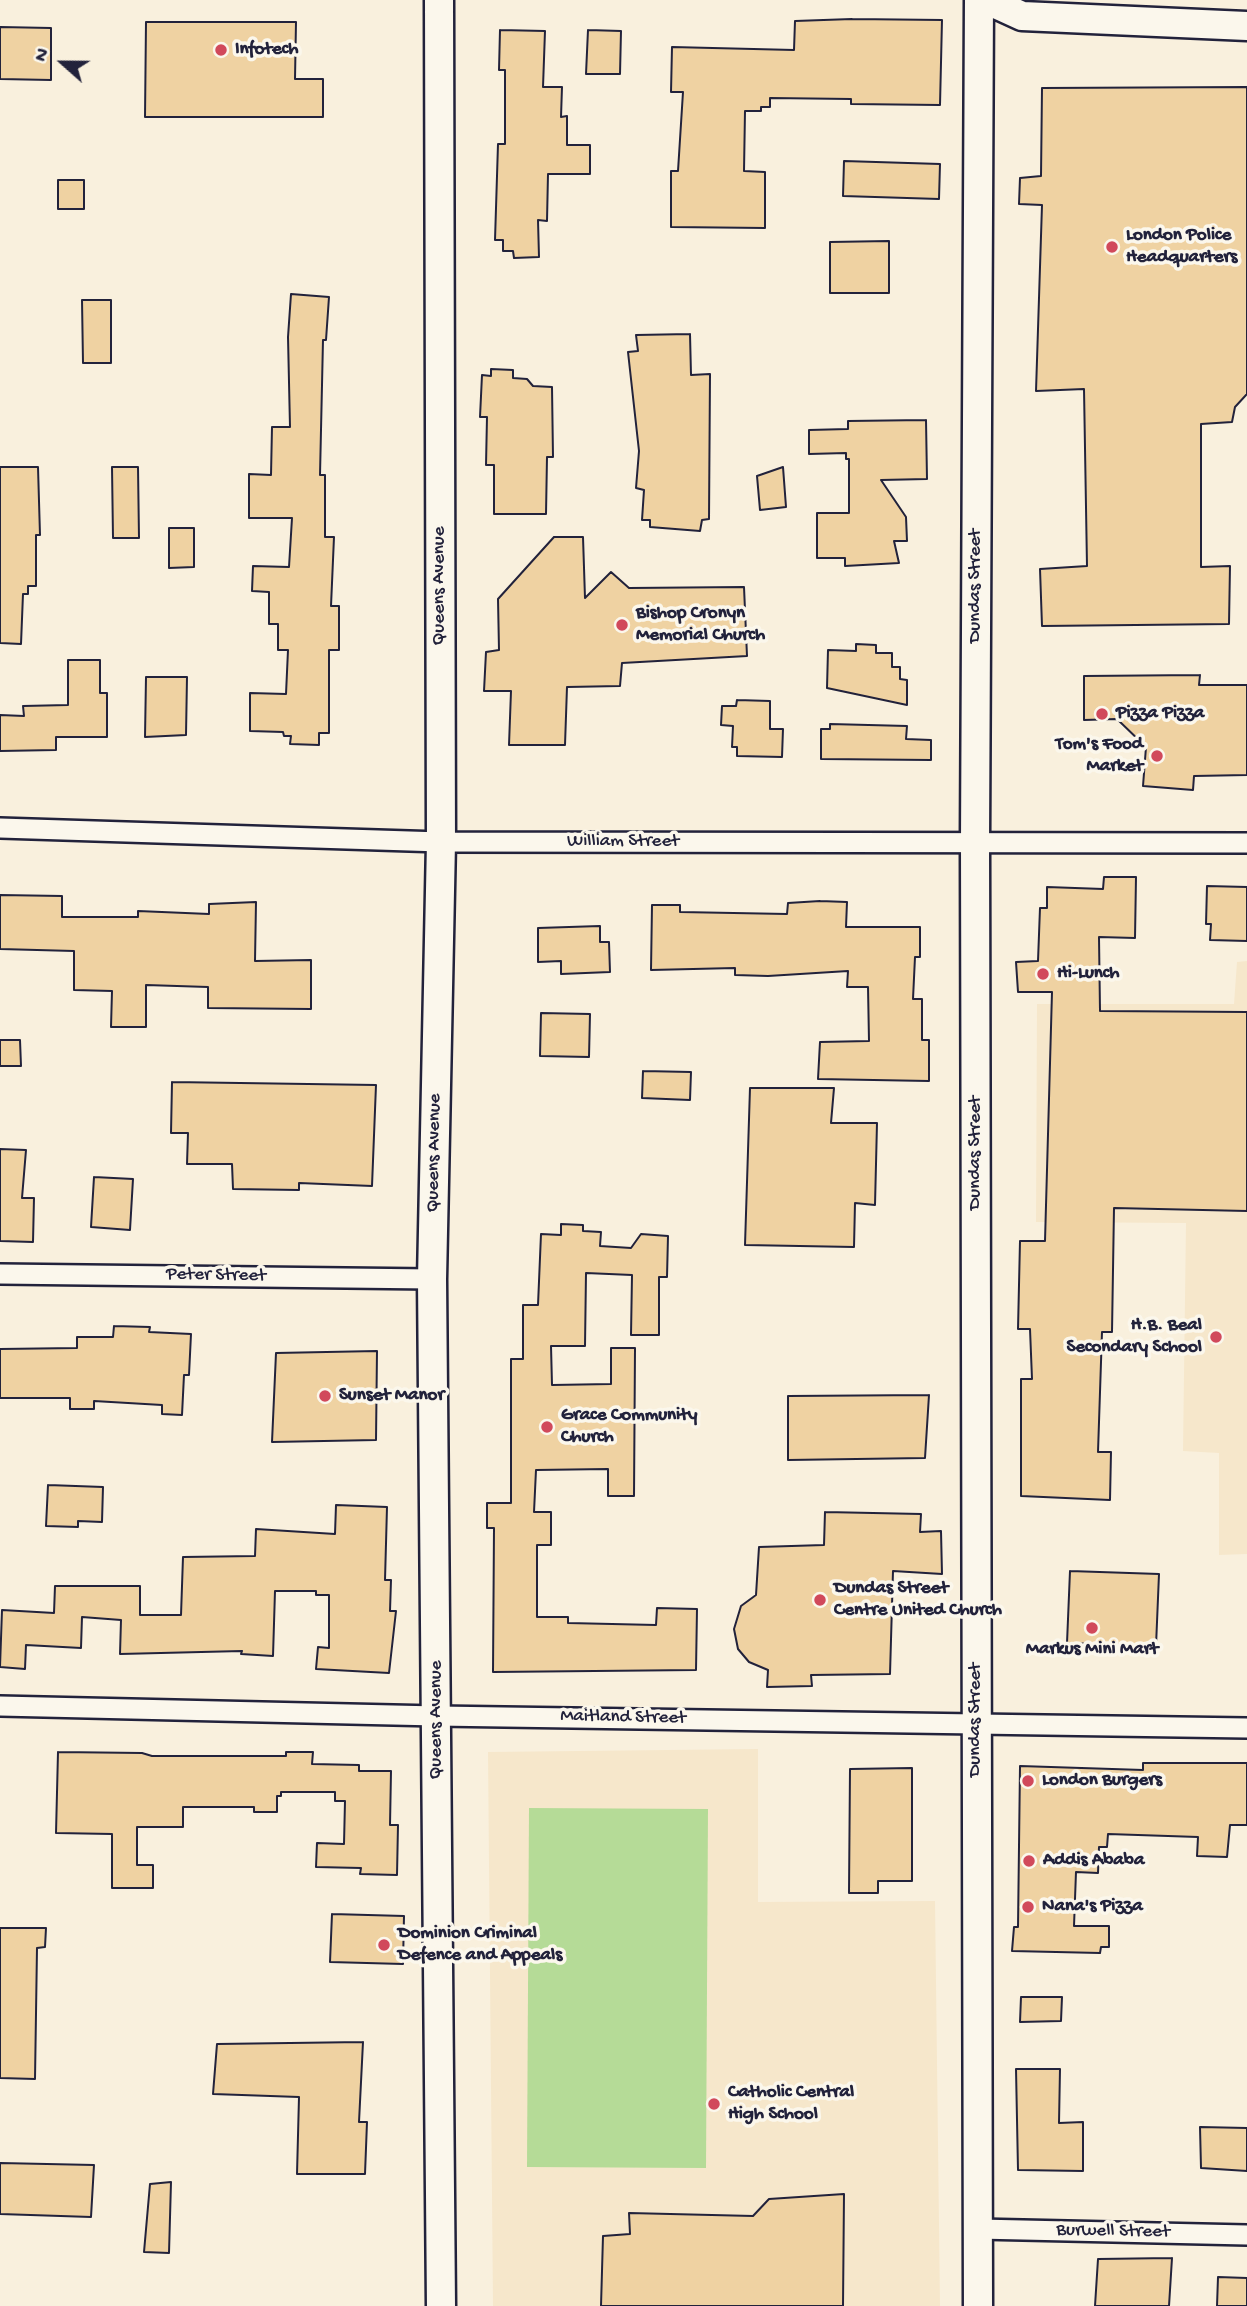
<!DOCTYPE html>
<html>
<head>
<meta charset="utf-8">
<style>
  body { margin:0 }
  #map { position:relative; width:1247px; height:2306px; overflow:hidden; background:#f9f0dd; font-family:"Gochi Hand",sans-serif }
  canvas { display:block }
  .north { position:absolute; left:28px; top:28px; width:70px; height:70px; -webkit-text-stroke:5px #fbf7ec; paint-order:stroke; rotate:291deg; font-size:19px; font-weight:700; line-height:28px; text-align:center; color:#22223b }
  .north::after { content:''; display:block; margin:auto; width:24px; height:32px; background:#22223b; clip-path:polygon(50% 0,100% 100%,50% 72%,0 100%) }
</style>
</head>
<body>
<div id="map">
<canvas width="1247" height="2306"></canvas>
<div class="north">N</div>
</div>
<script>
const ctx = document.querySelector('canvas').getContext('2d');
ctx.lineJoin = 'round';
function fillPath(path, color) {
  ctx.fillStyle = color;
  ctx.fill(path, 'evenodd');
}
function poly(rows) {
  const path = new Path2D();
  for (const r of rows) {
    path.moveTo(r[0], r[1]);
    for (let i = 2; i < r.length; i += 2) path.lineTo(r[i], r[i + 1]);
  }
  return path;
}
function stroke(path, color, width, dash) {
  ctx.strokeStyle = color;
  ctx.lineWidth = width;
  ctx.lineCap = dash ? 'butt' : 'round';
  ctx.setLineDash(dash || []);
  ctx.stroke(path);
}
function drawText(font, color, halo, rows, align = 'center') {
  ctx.font = font + ' "Gochi Hand",sans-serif';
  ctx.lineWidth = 7;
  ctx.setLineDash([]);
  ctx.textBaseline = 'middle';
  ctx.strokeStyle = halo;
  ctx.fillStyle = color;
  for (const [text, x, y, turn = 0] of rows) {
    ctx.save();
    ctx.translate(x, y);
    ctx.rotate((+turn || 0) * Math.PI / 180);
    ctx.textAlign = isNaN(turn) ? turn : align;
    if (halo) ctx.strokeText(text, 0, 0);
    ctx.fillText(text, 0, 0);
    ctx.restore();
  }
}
fillPath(poly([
  [1247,961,1247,1554,1219,1555,1219,1453,1183,1451,1186,1223,1036,1222,1037,1004,1234,1004,1237,962],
  [758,1749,758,1902,935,1901,940,2306,493,2306,488,1752]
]), '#f6e7cb');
fillPath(poly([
  [529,1808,708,1809,706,2168,527,2167]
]), '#b5db97');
const building = poly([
  [852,19,942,20,940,105,851,104,851,99,770,98,770,107,761,107,761,111,745,111,744,171,765,172,765,228,671,227,671,171,678,171,683,92,671,92,672,47,794,50,795,21,852,19],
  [146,22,296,22,295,79,323,79,323,117,145,117,146,22],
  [0,27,51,28,51,80,0,79,0,27],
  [500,30,545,31,543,87,562,87,561,117,567,116,567,145,590,145,590,174,548,174,547,221,538,220,539,257,514,258,513,251,503,251,503,240,495,240,498,144,505,144,505,70,499,70,500,30],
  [588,30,621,31,620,74,586,74,588,30],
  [1247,87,1247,394,1235,407,1232,422,1201,424,1201,567,1230,566,1229,624,1042,626,1040,569,1087,566,1084,389,1036,391,1042,205,1019,204,1020,178,1041,176,1042,88,1247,87],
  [844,161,940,164,939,199,843,196,844,161],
  [58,180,84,180,84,209,58,209,58,180],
  [889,241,889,293,830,293,830,242,889,241],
  [291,294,329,297,326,340,323,340,320,475,325,475,325,537,334,537,331,606,339,606,339,650,329,650,329,733,319,733,319,745,290,744,291,736,284,736,283,732,250,731,250,693,286,694,288,650,278,650,278,624,269,624,269,592,252,591,253,566,289,567,292,518,249,518,249,474,271,475,272,427,290,427,288,337,291,294],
  [82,300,111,300,111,363,83,363,82,300],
  [690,334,691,375,710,374,709,519,702,520,700,531,650,527,650,520,642,520,644,490,636,488,639,451,628,352,638,351,636,335,690,334],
  [491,369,513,370,513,378,527,379,533,386,552,387,553,457,547,457,546,514,494,514,494,465,486,465,487,417,480,417,482,375,491,376,491,369],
  [926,420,927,479,881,480,906,517,907,541,894,541,899,563,845,566,845,558,817,558,817,513,849,513,849,459,846,459,846,453,809,454,809,430,848,429,848,421,926,420],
  [0,467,38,467,40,535,36,535,36,586,28,586,28,594,23,594,21,644,0,643,0,467],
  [112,467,138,467,139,538,113,538,112,467],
  [783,467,786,507,760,510,757,476,783,467],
  [169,528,194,528,194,567,169,568,169,528],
  [554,537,583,537,585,598,611,572,629,588,744,587,747,656,622,663,620,686,567,687,565,745,509,745,511,691,484,691,486,652,499,650,498,599,554,537],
  [856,644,876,645,876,653,892,653,892,667,900,667,900,679,907,680,907,705,827,688,828,650,856,651,856,644],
  [68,660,100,660,100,693,107,693,107,737,56,737,56,750,0,751,0,715,24,716,23,706,68,705,68,660],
  [1200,675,1199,685,1247,685,1247,775,1194,776,1193,790,1143,786,1146,747,1117,719,1084,720,1084,676,1200,675],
  [146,677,187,677,186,735,145,737,146,677],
  [737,700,770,701,770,729,783,729,782,757,737,756,737,747,732,747,733,726,721,725,722,706,736,706,737,700],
  [830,724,907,726,906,739,931,740,931,760,821,759,821,729,830,729,830,724],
  [1104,877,1136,877,1135,938,1099,937,1100,1011,1247,1012,1247,1211,1114,1208,1112,1332,1102,1332,1098,1452,1111,1452,1110,1500,1021,1496,1021,1379,1032,1379,1030,1329,1018,1329,1020,1241,1045,1241,1052,992,1018,992,1016,962,1038,961,1040,908,1047,908,1047,887,1103,889,1104,877],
  [1207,886,1247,887,1247,941,1210,940,1211,924,1206,924,1207,886],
  [0,895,62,896,62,917,138,917,138,911,209,914,209,904,256,902,255,961,311,960,311,1009,208,1008,208,987,146,985,146,1027,111,1027,112,991,74,990,74,951,0,949,0,895],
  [820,901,847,902,846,927,920,927,920,957,915,957,913,999,922,999,922,1040,929,1040,929,1081,818,1079,820,1042,869,1041,868,987,847,987,848,971,768,976,735,975,735,968,651,970,652,905,680,905,680,912,787,914,788,903,820,901],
  [600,926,600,942,609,942,610,972,561,974,561,961,538,962,538,928,600,926],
  [541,1013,590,1014,589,1057,540,1056,541,1013],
  [0,1040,20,1040,21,1066,0,1066,0,1040],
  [643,1071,691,1072,690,1100,642,1098,643,1071],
  [172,1082,376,1085,372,1186,299,1183,299,1190,233,1189,232,1164,187,1164,188,1133,171,1133,172,1082],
  [750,1088,834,1088,831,1123,877,1123,875,1205,855,1203,854,1247,745,1245,750,1088],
  [0,1149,26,1150,22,1198,34,1198,33,1242,0,1241,0,1149],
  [94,1177,133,1179,130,1230,91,1227,94,1177],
  [561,1224,583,1225,583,1231,601,1232,600,1246,631,1248,641,1234,668,1236,667,1277,659,1277,659,1335,631,1335,632,1275,586,1273,585,1346,551,1346,552,1385,611,1384,611,1348,635,1348,634,1496,608,1496,608,1469,536,1470,534,1512,551,1512,551,1545,537,1545,537,1617,568,1617,568,1623,656,1625,657,1608,697,1609,696,1670,493,1672,494,1528,487,1528,487,1503,511,1503,511,1359,523,1359,523,1305,538,1305,541,1234,561,1235,561,1224],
  [114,1326,150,1327,149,1332,191,1334,189,1375,184,1375,182,1415,162,1414,162,1405,94,1401,94,1409,70,1409,70,1398,0,1398,0,1349,77,1348,77,1337,113,1337,114,1326],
  [377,1351,376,1440,272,1442,276,1353,377,1351],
  [929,1395,925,1458,788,1460,788,1396,929,1395],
  [48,1485,103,1487,102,1522,78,1521,78,1527,46,1526,48,1485],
  [336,1505,387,1507,385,1580,391,1580,390,1611,396,1611,389,1673,316,1669,318,1647,329,1648,329,1595,316,1595,316,1591,275,1591,273,1656,241,1654,242,1651,120,1654,121,1620,82,1617,81,1648,26,1645,25,1669,0,1667,2,1610,54,1613,55,1586,140,1586,140,1615,181,1615,183,1557,255,1556,256,1529,335,1534,336,1505],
  [825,1512,921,1514,920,1532,941,1531,942,1574,893,1571,890,1674,811,1675,812,1686,767,1687,768,1670,749,1662,738,1649,734,1629,741,1606,756,1595,759,1547,824,1545,825,1512],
  [1070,1571,1159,1574,1156,1646,1067,1643,1070,1571],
  [58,1752,142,1753,152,1756,286,1756,286,1752,313,1752,312,1764,359,1765,359,1771,391,1771,390,1825,398,1825,397,1875,360,1874,361,1868,316,1867,317,1843,344,1844,345,1801,335,1801,335,1792,281,1792,281,1796,277,1796,277,1812,254,1812,254,1807,183,1807,183,1827,137,1827,137,1865,153,1865,153,1888,112,1888,112,1834,56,1833,58,1752],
  [1143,1763,1247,1763,1247,1825,1230,1825,1227,1857,1197,1856,1198,1837,1108,1834,1107,1847,1099,1847,1098,1873,1076,1872,1074,1926,1109,1926,1109,1947,1101,1947,1100,1953,1012,1951,1014,1927,1018,1927,1020,1766,1143,1770,1143,1763],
  [912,1768,912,1881,878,1881,878,1893,849,1893,850,1769,912,1768],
  [332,1914,404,1916,403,1964,330,1962,332,1914],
  [0,1928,46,1928,45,1947,37,1948,35,2079,0,2078,0,1928],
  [1021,1997,1062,1997,1061,2021,1020,2022,1021,1997],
  [363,2042,359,2122,367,2122,365,2174,297,2174,299,2097,213,2094,217,2044,363,2042],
  [1016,2069,1060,2069,1059,2123,1083,2122,1083,2171,1018,2170,1016,2069],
  [1200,2127,1247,2128,1247,2171,1201,2168,1200,2127],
  [0,2163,94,2165,91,2217,0,2214,0,2163],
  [171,2182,169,2253,144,2252,150,2184,171,2182],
  [844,2194,843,2306,601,2306,603,2236,630,2234,629,2213,753,2216,769,2199,844,2194],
  [1172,2258,1169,2306,1095,2306,1098,2259,1172,2258],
  [1218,2277,1247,2278,1247,2306,1217,2306,1218,2277]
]);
fillPath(building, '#efd2a2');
stroke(building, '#22223b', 2);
const street = poly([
  [0,828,441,842,1247,843],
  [0,1274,432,1279],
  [0,1706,437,1716,1247,1728],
  [978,2229,1247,2235]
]);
const secondary = poly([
  [439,0,441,842,432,1279,441,2306],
  [987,0,1022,16,1247,26],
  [978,2306,975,841,979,0]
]);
stroke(street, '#22223b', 24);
stroke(secondary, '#22223b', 33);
stroke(street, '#fbf7ec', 19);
stroke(secondary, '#fbf7ec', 28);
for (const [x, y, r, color] of [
  [221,50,7,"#d1495b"],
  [1112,247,7,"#d1495b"],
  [622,625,7,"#d1495b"],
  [1102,714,7,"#d1495b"],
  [1157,756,7,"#d1495b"],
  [1043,974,7,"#d1495b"],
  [1216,1337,7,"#d1495b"],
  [325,1396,7,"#d1495b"],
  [547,1427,7,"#d1495b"],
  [820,1600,7,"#d1495b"],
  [1092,1628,7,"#d1495b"],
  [1028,1781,7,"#d1495b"],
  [1029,1861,7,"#d1495b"],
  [1028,1907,7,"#d1495b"],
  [384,1945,7,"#d1495b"],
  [714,2104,7,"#d1495b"]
]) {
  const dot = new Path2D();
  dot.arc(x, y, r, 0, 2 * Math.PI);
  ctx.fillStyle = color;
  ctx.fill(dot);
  stroke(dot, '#fbf7ec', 2.5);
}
drawText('bold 19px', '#22223b', '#fbf7ec', [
  ["Infotech",235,50],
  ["London Police",1126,236],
  ["Headquarters",1126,258],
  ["Bishop Cronyn",636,614],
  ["Memorial Church",636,636],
  ["Pizza Pizza",1116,714],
  ["Tom's Food",1143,745,"right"],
  ["Market",1143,767,"right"],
  ["Hi-Lunch",1057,974],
  ["H.B. Beal",1202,1326,"right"],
  ["Secondary School",1202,1348,"right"],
  ["Sunset Manor",339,1396],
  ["Grace Community",561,1416],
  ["Church",561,1438],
  ["Dundas Street",834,1589],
  ["Centre United Church",834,1611],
  ["Markus Mini Mart",1092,1650,"center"],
  ["London Burgers",1042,1781],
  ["Addis Ababa",1043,1861],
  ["Nana's Pizza",1042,1907],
  ["Dominion Criminal",398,1934],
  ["Defence and Appeals",398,1956],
  ["Catholic Central",728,2093],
  ["High School",728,2115]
], 'left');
drawText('19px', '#22223b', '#fbf7ec', [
  ["Queens Avenue",440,586,-90],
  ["Dundas Street",976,586,-90],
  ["William Street",623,842],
  ["Queens Avenue",435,1153,-89],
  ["Dundas Street",976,1153,-90],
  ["Peter Street",216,1276,1],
  ["Maitland Street",623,1718,1],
  ["Queens Avenue",437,1720,-90],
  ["Dundas Street",976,1720,-90],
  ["Burwell Street",1113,2232,1]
]);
</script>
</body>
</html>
